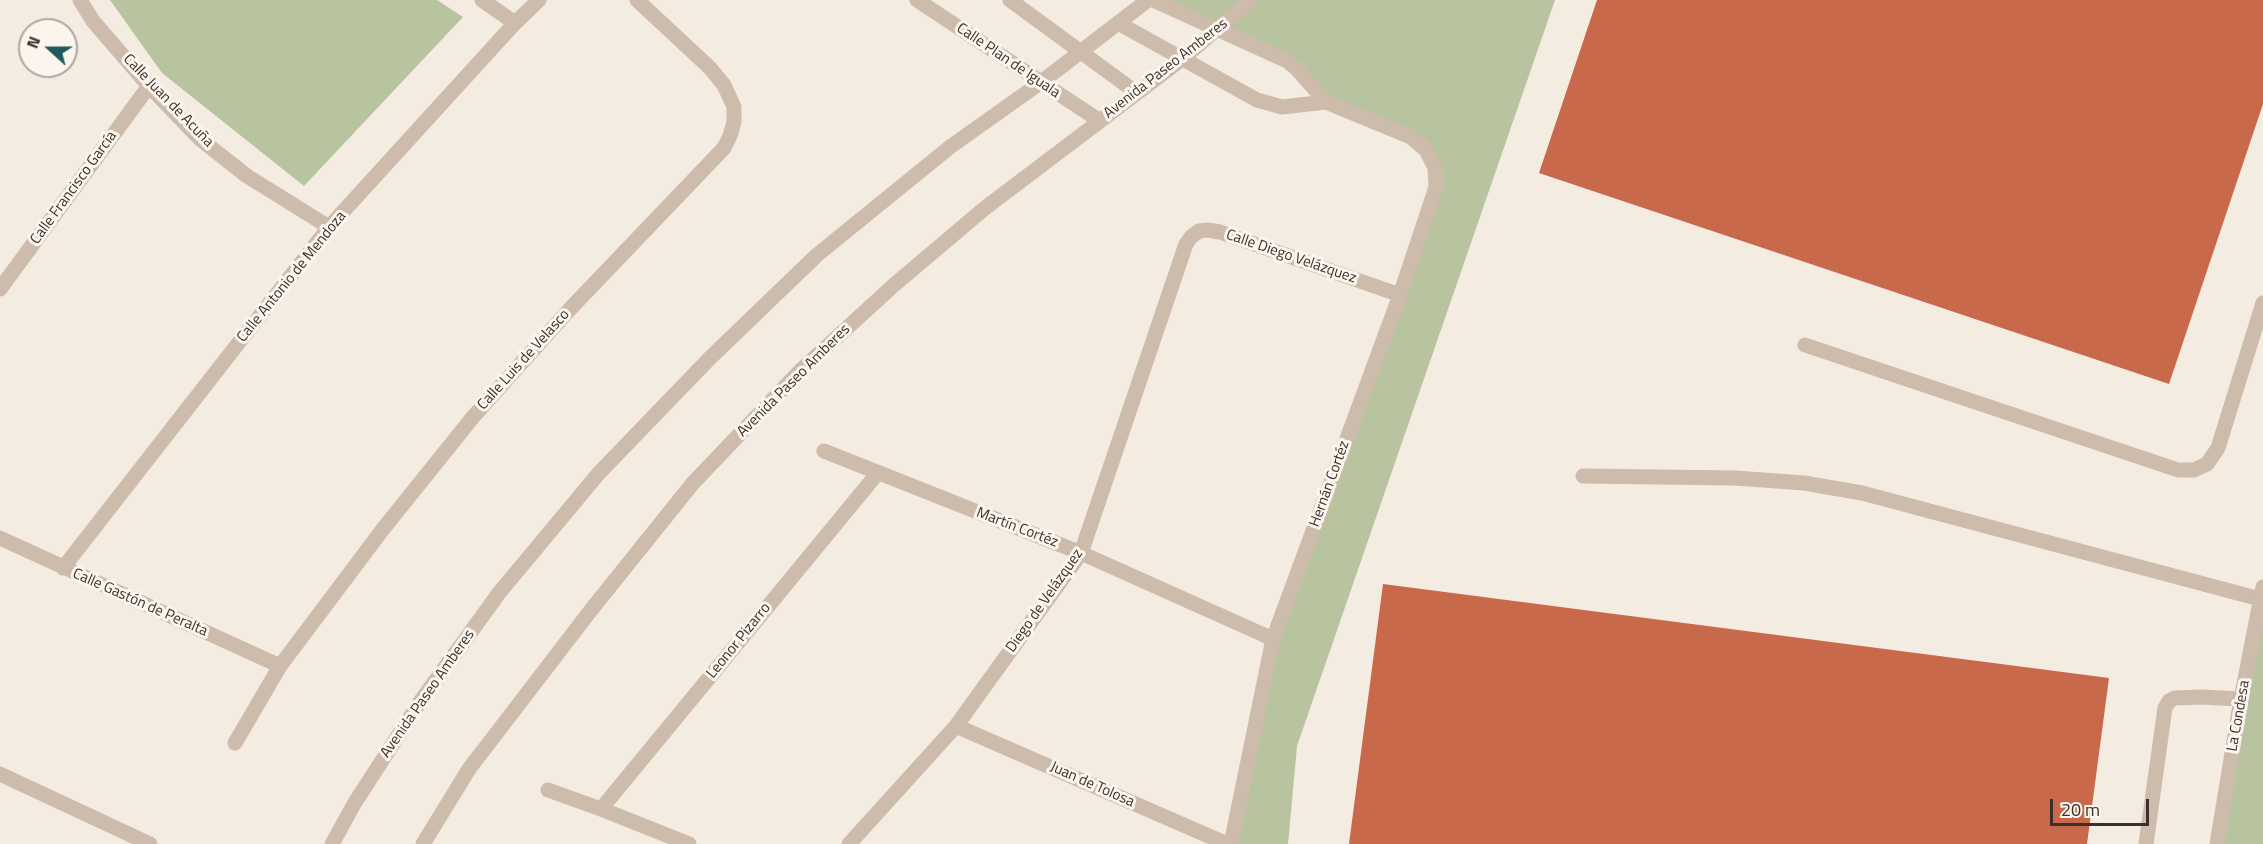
<!DOCTYPE html>
<html>
<head>
<meta charset="utf-8">
<style>
  body { margin:0 }
  #map { position:relative; width:2263px; height:844px; overflow:hidden; background:#f4ebe1; font-family:"Titillium Web",sans-serif }
  canvas { display:block }
  .north { position:absolute; left:18px; top:18px; width:60px; height:60px; box-sizing:border-box; background:#fbf5ee; border:2px solid #aea6a0; border-radius:50%; rotate:291deg; font-size:16px; font-weight:700; line-height:24px; text-align:center; color:#3b302b }
  .north::after { content:''; display:block; margin:auto; width:21px; height:27px; background:#1f5a5e; clip-path:polygon(50% 0,100% 100%,50% 72%,0 100%) }
  .scale { position:absolute; left:2050px; top:799px; width:99px; height:27px; box-sizing:border-box; border:3px solid #3b302b; border-top:0; padding-left:8px; font-size:18px; line-height:21px; white-space:nowrap; color:#3b302b; -webkit-text-stroke:4px #fbf5ee; paint-order:stroke }
</style>
</head>
<body>
<div id="map">
<canvas width="2263" height="844"></canvas>
<div class="north">N</div>
<div class="scale">20 m</div>
</div>
<script>
const ctx = document.querySelector('canvas').getContext('2d');
ctx.lineJoin = 'round';
function fillPath(path, color) {
  ctx.fillStyle = color;
  ctx.fill(path, 'evenodd');
}
function poly(rows) {
  const path = new Path2D();
  for (const r of rows) {
    path.moveTo(r[0], r[1]);
    for (let i = 2; i < r.length; i += 2) path.lineTo(r[i], r[i + 1]);
  }
  return path;
}
function stroke(path, color, width, dash) {
  ctx.strokeStyle = color;
  ctx.lineWidth = width;
  ctx.lineCap = dash ? 'butt' : 'round';
  ctx.setLineDash(dash || []);
  ctx.stroke(path);
}
function drawText(font, color, halo, rows, align = 'center') {
  ctx.font = font + ' "Titillium Web",sans-serif';
  ctx.lineWidth = 6;
  ctx.setLineDash([]);
  ctx.textBaseline = 'middle';
  ctx.strokeStyle = halo;
  ctx.fillStyle = color;
  for (const [text, x, y, turn = 0] of rows) {
    ctx.save();
    ctx.translate(x, y);
    ctx.rotate((+turn || 0) * Math.PI / 180);
    ctx.textAlign = isNaN(turn) ? turn : align;
    if (halo) ctx.strokeText(text, 0, 0);
    ctx.fillText(text, 0, 0);
    ctx.restore();
  }
}
fillPath(poly([
  [110,0,437,0,463,17,304,186,162,73],
  [1153,0,1555,0,1297,746,1288,844,1231,844,1273,639,1436,187,1426,150,1326,102,1287,61],
  [2263,587,2263,844,2217,844]
]), '#b8c4a0');
fillPath(poly([
  [1597,0,2263,0,2263,104,2169,384,1539,173],
  [1383,584,2109,678,2087,844,1349,844]
]), '#c8694b');
stroke(poly([
  [1805,345,2178,470,2194,470,2207,464,2218,448,2263,303],
  [1583,476,1735,478,1804,483,1862,493,2260,599],
  [2146,844,2165,708,2169,701,2175,698,2202,697,2241,699]
]), '#cdbbac', 15);
stroke(poly([
  [80,0,93,21,149,86,200,139,247,176,329,227],
  [482,0,515,23],
  [917,0,1100,121],
  [1010,0,1137,93],
  [1153,0,1287,61,1297,69,1326,102,1411,137,1426,150,1435,168,1436,187,1400,295,1273,639,1231,844],
  [1118,23,1257,100,1282,107,1326,102],
  [0,289,149,86],
  [824,451,1081,553,1273,639],
  [0,538,280,666],
  [63,568,329,227,515,23,539,0],
  [956,726,1227,844],
  [235,743,280,666,383,529,473,417,570,309,724,148,730,136,734,122,734,107,724,85,710,68,637,0],
  [0,774,150,844],
  [548,790,601,809,689,844],
  [601,809,877,474],
  [332,844,354,804,420,702,499,593,599,473,710,358,817,255,950,147,1040,83,1148,0],
  [423,844,469,769,591,610,693,483,801,370,894,285,985,208,1182,59,1251,0],
  [849,844,956,726,1081,553,1186,244,1191,237,1199,231,1208,230,1220,232,1400,295],
  [2217,844,2241,699,2263,587]
]), '#cdbbac', 15);
drawText('15px', '#3b302b', '#fbf5ee', [
  ["Calle Plan de Iguala",1008,61,34],
  ["Avenida Paseo Amberes",1166,69,-38],
  ["Calle Juan de Acuña",168,101,46],
  ["Calle Francisco García",74,188,-54],
  ["Calle Diego Velázquez",1291,257,19],
  ["Calle Antonio de Mendoza",292,277,-51],
  ["Calle Luis de Velasco",524,360,-48],
  ["Avenida Paseo Amberes",794,381,-45],
  ["Hernán Cortéz",1330,484,-70],
  ["Martín Cortéz",1017,528,21],
  ["Diego de Velázquez",1045,601,-55],
  ["Calle Gastón de Peralta",140,603,24],
  ["Leonor Pizarro",739,641,-51],
  ["Avenida Paseo Amberes",428,694,-55],
  ["La Condesa",2239,716,-80],
  ["Juan de Tolosa",1092,785,24]
]);
</script>
</body>
</html>
